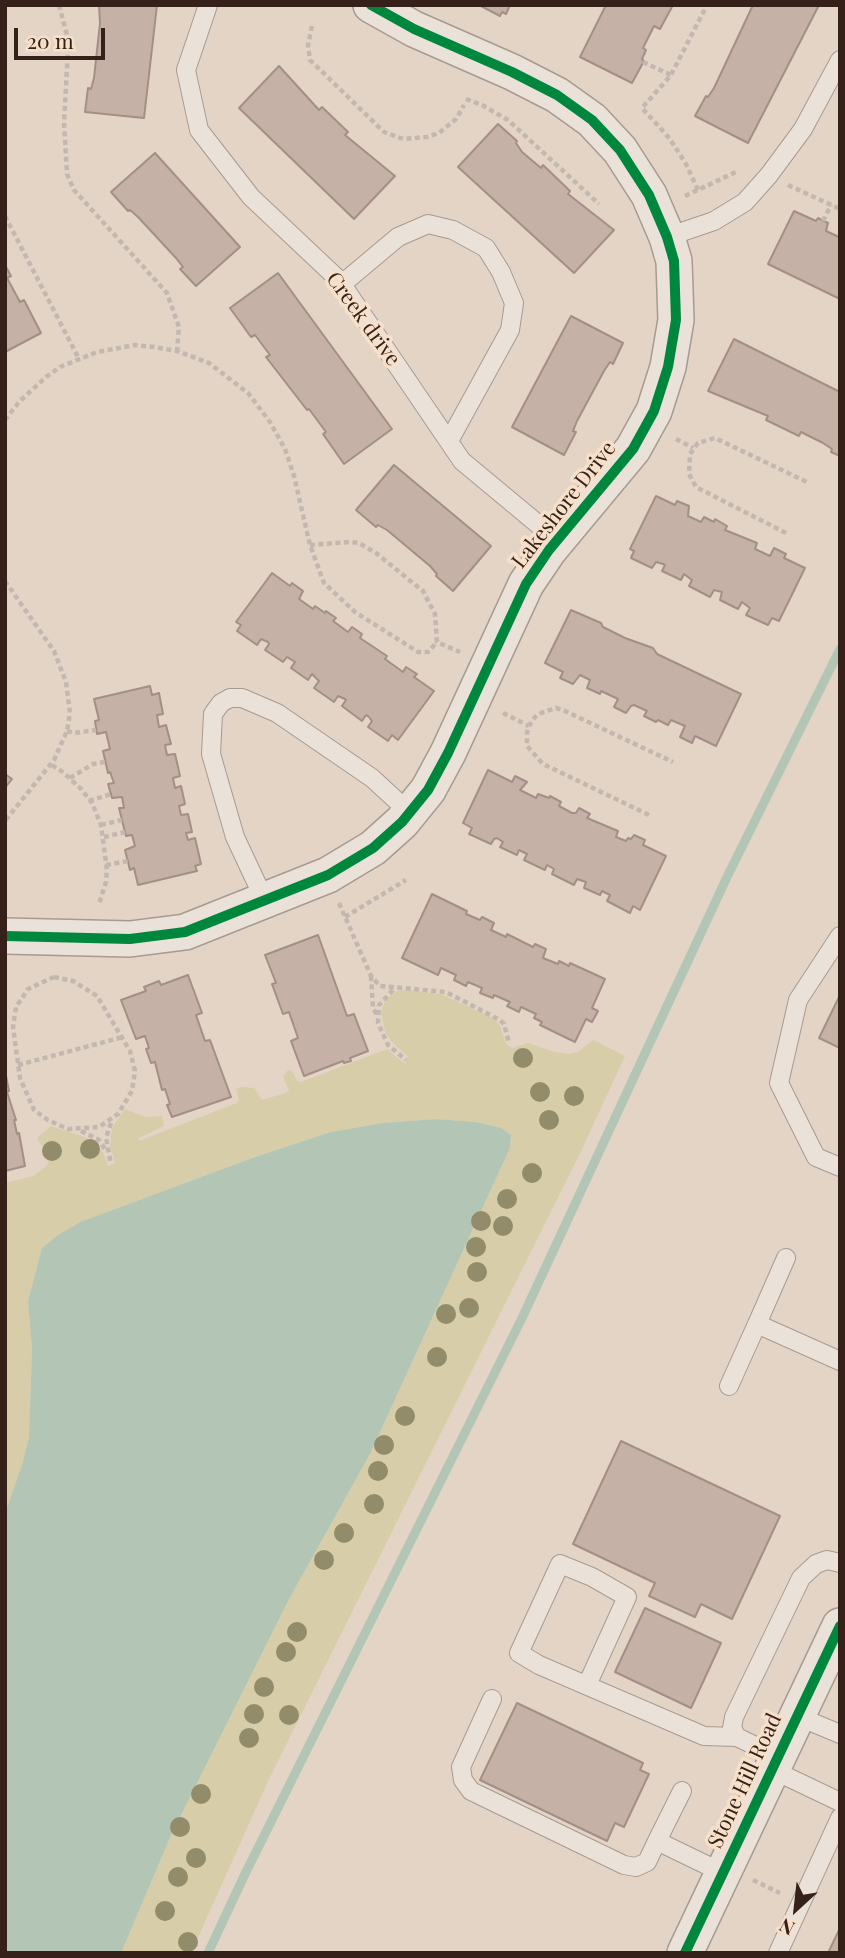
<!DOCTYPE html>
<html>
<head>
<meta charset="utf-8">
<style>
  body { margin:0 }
  #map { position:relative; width:845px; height:1958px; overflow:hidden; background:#e3d4c6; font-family:"Playfair Display",serif }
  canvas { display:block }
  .frame { position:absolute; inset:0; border:7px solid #35211a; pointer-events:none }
  .north { position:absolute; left:761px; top:1874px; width:70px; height:70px; -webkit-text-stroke:5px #f6e0ca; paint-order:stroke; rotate:207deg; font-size:19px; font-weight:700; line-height:28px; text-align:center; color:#35211a }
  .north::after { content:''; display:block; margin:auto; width:24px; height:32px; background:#35211a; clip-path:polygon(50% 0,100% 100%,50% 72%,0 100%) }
  .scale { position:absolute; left:14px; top:28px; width:91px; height:32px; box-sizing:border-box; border:4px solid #35211a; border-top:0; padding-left:9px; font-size:21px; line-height:24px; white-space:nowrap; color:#35211a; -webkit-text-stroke:5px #f6e0ca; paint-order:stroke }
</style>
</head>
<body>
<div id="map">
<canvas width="845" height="1958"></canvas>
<div class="frame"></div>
<div class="north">N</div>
<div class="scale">20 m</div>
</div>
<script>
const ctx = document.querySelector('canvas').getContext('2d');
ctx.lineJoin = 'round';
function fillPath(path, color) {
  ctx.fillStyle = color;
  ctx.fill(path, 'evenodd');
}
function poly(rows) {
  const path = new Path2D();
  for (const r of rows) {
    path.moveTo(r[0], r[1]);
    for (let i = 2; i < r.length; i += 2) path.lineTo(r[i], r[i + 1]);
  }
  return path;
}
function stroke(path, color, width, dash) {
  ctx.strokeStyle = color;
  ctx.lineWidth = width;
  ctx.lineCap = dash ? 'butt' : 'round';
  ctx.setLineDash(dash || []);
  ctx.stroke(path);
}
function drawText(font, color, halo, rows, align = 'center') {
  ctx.font = font + ' "Playfair Display",serif';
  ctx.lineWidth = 7;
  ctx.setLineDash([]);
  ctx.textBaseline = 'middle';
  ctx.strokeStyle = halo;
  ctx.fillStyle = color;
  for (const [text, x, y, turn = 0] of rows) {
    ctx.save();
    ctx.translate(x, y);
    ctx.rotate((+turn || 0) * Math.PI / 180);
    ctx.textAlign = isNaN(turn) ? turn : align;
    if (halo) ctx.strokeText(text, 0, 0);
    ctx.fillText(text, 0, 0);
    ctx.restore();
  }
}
fillPath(poly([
  [405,990,441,994,493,1018,500,1026,506,1044,513,1048,528,1043,555,1052,570,1054,578,1052,593,1040,625,1056,581,1151,269,1779,191,1953,121,1953,172,1833,288,1601,370,1454,510,1148,511,1135,475,1122,436,1119,383,1123,331,1132,258,1156,80,1222,58,1235,42,1249,28,1301,32,1348,29,1438,21,1468,5,1513,5,1183,34,1176,48,1164,49,1157,37,1138,51,1126,93,1140,103,1152,108,1166,115,1163,110,1146,112,1128,125,1109,145,1117,162,1116,164,1126,139,1138,139,1141,237,1103,239,1100,236,1089,242,1087,254,1088,262,1100,286,1093,289,1090,283,1077,288,1070,292,1071,297,1081,301,1082,387,1049,405,1064,408,1057,391,1041,385,1032,381,1012,385,1001,390,996,397,991]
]), '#d7cda8');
fillPath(poly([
  [436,1119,475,1122,501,1128,511,1135,510,1148,370,1454,288,1601,172,1833,121,1953,5,1953,5,1513,21,1468,29,1438,32,1348,28,1301,42,1248,58,1235,80,1222,258,1156,331,1132,383,1123]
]), '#b3c6b6');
stroke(poly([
  [208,1953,245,1874,522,1318,727,877,840,649]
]), '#b3c6b6', 9);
const building = poly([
  [99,5,157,5,144,118,85,112,88,88,91,89,94,78,100,23,99,5],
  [479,5,510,5,506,14,502,12,500,16,479,5],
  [606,5,673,5,660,29,654,26,643,48,646,50,642,59,644,61,632,83,580,57,606,5],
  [753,5,819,5,748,143,695,116,706,96,708,97,714,88,753,5],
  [279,66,319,110,322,107,348,132,345,135,395,176,354,219,239,108,279,66],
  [498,124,517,141,516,143,522,152,541,168,543,165,570,191,568,194,614,230,574,273,458,167,498,124],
  [155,153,240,247,196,286,180,269,183,267,176,258,138,217,130,210,128,211,111,192,155,153],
  [794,211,816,221,818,218,828,223,826,231,839,237,840,235,840,299,768,264,794,211],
  [5,265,11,276,7,278,20,302,24,300,41,333,5,352,5,265],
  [278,273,392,429,344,464,323,434,326,432,309,409,307,410,266,357,270,355,255,335,251,337,230,308,278,273],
  [571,316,623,343,613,364,610,362,604,371,577,421,573,431,576,432,564,455,512,427,571,316],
  [734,339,840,392,840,456,831,452,832,449,823,443,801,432,799,436,766,420,768,416,708,391,734,339],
  [394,465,491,546,453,591,436,576,437,574,430,566,387,530,378,525,376,527,356,510,394,465],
  [656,496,675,505,677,501,689,506,688,516,701,522,704,517,714,522,715,519,727,526,725,530,757,543,755,549,770,556,774,548,786,554,784,558,805,568,779,621,772,618,768,625,746,615,750,608,742,602,738,609,720,600,722,592,714,590,710,597,689,586,692,580,684,574,681,580,662,571,665,565,663,564,656,562,652,568,631,558,634,551,630,549,656,496],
  [272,573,290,586,292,583,303,591,299,599,313,609,315,606,325,613,326,611,336,618,333,621,348,632,352,627,362,634,360,638,387,656,385,659,403,672,406,667,417,674,414,677,434,691,398,740,392,735,388,741,368,727,372,721,369,717,366,715,362,721,342,706,346,700,345,699,338,696,334,702,314,688,319,681,312,674,308,680,291,668,295,662,287,657,283,662,265,650,269,644,268,642,261,639,257,645,237,631,241,625,236,622,272,573],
  [571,610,601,623,603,627,625,638,653,648,657,654,741,694,716,746,695,736,692,743,680,737,685,726,671,720,668,725,658,720,656,722,644,716,647,711,634,705,631,706,626,713,614,707,618,699,601,691,600,694,587,688,590,680,580,675,573,684,560,678,563,672,545,663,571,610],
  [150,686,152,695,159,693,163,714,157,715,159,727,166,725,171,744,165,745,167,755,175,754,180,776,173,778,175,788,181,786,185,804,179,806,181,815,188,814,192,832,186,833,188,840,195,838,201,864,195,866,197,871,138,885,134,868,130,870,125,850,135,846,132,835,126,836,119,808,124,808,122,797,112,798,111,794,108,784,114,783,110,772,108,773,103,751,110,749,106,732,97,734,95,721,99,720,94,699,150,686],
  [488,770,512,782,515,776,527,782,520,790,536,798,538,794,549,798,550,796,561,802,559,806,572,813,576,813,579,808,590,814,587,818,618,831,616,837,626,841,628,838,631,839,634,835,645,840,643,845,666,856,640,910,633,906,630,913,607,901,610,895,602,891,600,895,584,888,586,882,577,879,574,885,552,874,554,869,547,865,545,870,524,860,527,854,519,850,517,855,500,847,503,842,497,838,494,839,491,844,469,834,472,828,463,823,488,770],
  [5,774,12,779,5,788,5,774],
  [432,894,467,911,466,914,480,920,482,917,494,923,491,930,506,937,507,934,533,947,535,944,546,949,543,958,558,964,559,961,569,966,570,963,605,979,592,1008,598,1011,592,1022,586,1019,575,1042,540,1025,542,1022,534,1018,536,1014,521,1007,519,1012,507,1006,510,1002,494,995,493,998,480,993,482,988,468,982,466,986,454,980,456,975,441,968,438,975,402,958,432,894],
  [318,935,347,1016,354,1014,368,1051,350,1058,351,1061,344,1063,343,1061,304,1076,291,1041,298,1038,289,1012,283,1014,272,984,276,983,265,955,318,935],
  [188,975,202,1013,196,1015,205,1041,210,1040,231,1097,172,1117,167,1105,170,1104,165,1089,162,1090,155,1062,151,1063,146,1049,149,1048,145,1036,136,1039,121,1000,146,991,144,987,159,981,161,985,188,975],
  [840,995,840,1048,819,1038,840,995],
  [6,1076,9,1091,7,1092,16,1120,14,1120,17,1134,19,1133,25,1166,5,1171,6,1076],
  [621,1441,780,1516,732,1619,701,1604,695,1617,649,1596,655,1583,573,1544,621,1441],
  [645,1608,721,1643,691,1708,615,1672,645,1608],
  [517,1703,643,1763,640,1770,649,1774,624,1827,615,1823,607,1841,480,1780,517,1703],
  [840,1928,840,1953,828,1953,840,1928]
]);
fillPath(building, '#c6b1a7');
stroke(building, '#a38f86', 2);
const service = poly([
  [208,5,186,70,199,130,251,197,339,280,462,461,557,540],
  [667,237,714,221,745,202,769,175,803,129,840,60],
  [342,284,398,237,428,224,453,230,486,248,501,272,514,303,510,330,449,441],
  [265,901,235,837,211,754,213,714,221,703,230,698,242,698,277,713,372,778,410,813],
  [840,936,798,1000,779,1083,816,1157,840,1167],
  [757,1324,786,1258],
  [729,1386,757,1324,840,1361],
  [587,1685,627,1597,592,1577,560,1564,519,1653,539,1665,704,1736,737,1737],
  [492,1699,461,1767,463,1780,471,1791,624,1865,636,1867,647,1862,657,1841],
  [797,1716,840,1734],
  [778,1757,737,1737,732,1728,734,1717,801,1578,816,1564,827,1560,840,1563],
  [773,1770,840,1802],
  [682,1791,657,1841,723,1873],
  [778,1953,840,1818]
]);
const minor = poly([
  [5,936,130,939,185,932,328,875,373,848,402,822,428,790,448,753,526,584,549,550,633,449,654,411,668,367,676,320,674,261,667,237,649,195,620,150,592,120,557,95,512,72,414,29,371,5],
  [685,1953,840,1626]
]);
stroke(service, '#a79a91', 20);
stroke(minor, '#a79a91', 38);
stroke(poly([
  [59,5,67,35,68,50,64,122,67,174,74,190,167,293,179,327,177,351],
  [312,26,308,45,310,60,384,132,403,139,427,137,439,133,456,119,464,105],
  [643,62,671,75],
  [466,99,482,105,508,120,599,204],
  [788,185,840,209],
  [698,190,686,164,670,139,642,108,671,75,707,5],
  [685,196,738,171],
  [5,216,79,359],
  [823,221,831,205],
  [5,420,19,402,46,377,60,367,97,352,135,345,154,347,177,351,209,363,248,393,270,422,285,449,294,476,310,545,324,583,355,612,418,652,428,652,437,642],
  [676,439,693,448],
  [786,533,696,487,689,474,690,454,698,443,715,438,809,483],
  [310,545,350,542,359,543,376,553,423,591,435,614,437,642,460,652],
  [5,581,54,651,66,682,70,713,67,731,54,760,5,821],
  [503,713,529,726],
  [67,731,74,733,96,730],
  [52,765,64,773,81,789,92,803,101,825,107,870,106,882,99,904],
  [70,778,93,764,105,762],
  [89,801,111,794],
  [649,815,543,764,527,746,527,733,529,726,535,717,541,713,556,708,565,711,673,762],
  [101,825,122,820],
  [104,837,125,832],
  [106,865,128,861],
  [339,903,371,976,380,986,446,992,500,1020,504,1024,509,1043],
  [345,917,406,880],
  [371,976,373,1008,377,1015],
  [54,977,73,981,97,996,130,1051,135,1071,132,1091,118,1114,99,1127,68,1129,48,1120,34,1110,20,1078,13,1027,16,1007,28,989,54,977],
  [393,990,379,1005,378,1023,388,1045,406,1060],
  [18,1065,123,1037],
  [111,1123,106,1138,111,1164],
  [81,1131,99,1140,106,1151],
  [753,1880,780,1893]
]), '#c3b8b0', 4.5, [5, 3.5]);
stroke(service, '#eae1d9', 18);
stroke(minor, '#eae1d9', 35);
stroke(poly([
  [5,936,130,939,185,932,328,875,373,848,402,822,428,790,448,753,526,584,549,550,633,449,654,411,668,367,676,320,674,261,667,237,649,195,620,150,592,120,557,95,512,72,414,29,371,5],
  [685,1953,840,1626]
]), '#00873e', 10);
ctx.fillStyle = '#928c6b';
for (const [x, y] of [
  [523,1058],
  [540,1092],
  [574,1096],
  [549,1120],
  [90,1149],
  [52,1151],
  [532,1173],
  [507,1199],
  [481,1221],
  [503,1226],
  [476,1247],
  [477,1272],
  [469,1308],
  [446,1314],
  [437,1357],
  [405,1416],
  [384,1445],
  [378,1471],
  [374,1504],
  [344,1533],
  [324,1560],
  [297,1632],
  [286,1652],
  [264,1687],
  [254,1714],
  [289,1715],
  [249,1738],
  [201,1794],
  [180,1827],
  [196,1858],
  [178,1877],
  [165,1911],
  [188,1942]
]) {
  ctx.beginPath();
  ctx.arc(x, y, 10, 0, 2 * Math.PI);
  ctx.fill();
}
drawText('21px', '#35211a', '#f6e0ca', [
  ["Creek drive",363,319,54],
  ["Lakeshore Drive",564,505,-52],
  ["Stone Hill Road",745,1781,-65]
]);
</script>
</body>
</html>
